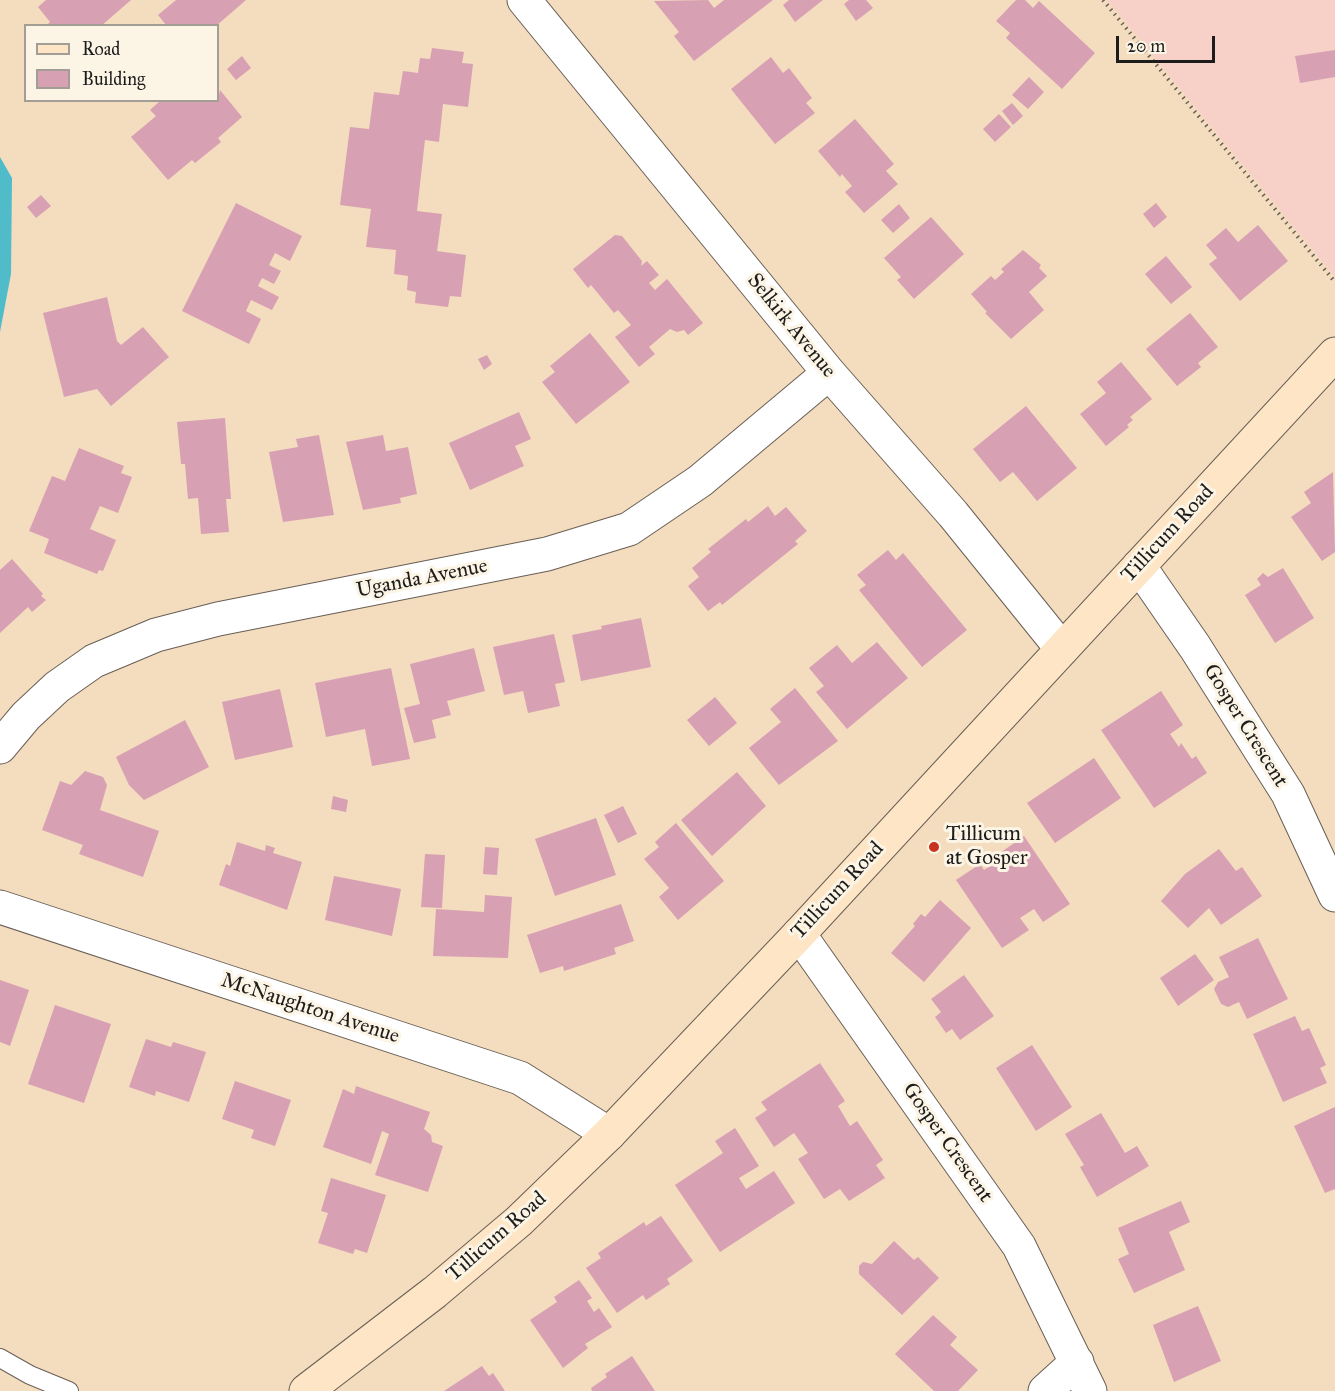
<!DOCTYPE html>
<html>
<head>
<meta charset="utf-8">
<style>
  body { margin:0 }
  #map { position:relative; width:1335px; height:1391px; overflow:hidden; background:#f4dcbf; font-family:"IM FELL Great Primer",serif }
  canvas { display:block }
  .legend { position:absolute; left:24px; top:24px; width:195px; height:78px; box-sizing:border-box; background:#fcf5e5; border:2px solid #a29e95; margin:0; padding:8px 10px; list-style:none; font-size:18px; color:#1c1c1c }
  .legend li { display:flex; align-items:center; gap:12px; height:30px }
  .legend b { width:30px; border:2px solid #a29e95 }
  .scale { position:absolute; left:1116px; top:36px; width:99px; height:27px; box-sizing:border-box; border:3px solid #1c1c1c; border-top:0; padding-left:8px; font-size:18px; line-height:21px; white-space:nowrap; color:#1c1c1c; -webkit-text-stroke:4px #fcf5e5; paint-order:stroke }
</style>
</head>
<body>
<div id="map">
<canvas width="1335" height="1391"></canvas>
<ul class="legend">
<li><b style="height:8px;background:#fde5c5"></b>Road</li>
<li><b style="height:16px;background:#d8a0b3"></b>Building</li>
</ul>
<div class="scale">20 m</div>
</div>
<script>
const ctx = document.querySelector('canvas').getContext('2d');
ctx.lineJoin = 'round';
function fillPath(path, color) {
  ctx.fillStyle = color;
  ctx.fill(path, 'evenodd');
}
function poly(rows) {
  const path = new Path2D();
  for (const r of rows) {
    path.moveTo(r[0], r[1]);
    for (let i = 2; i < r.length; i += 2) path.lineTo(r[i], r[i + 1]);
  }
  return path;
}
function stroke(path, color, width, dash) {
  ctx.strokeStyle = color;
  ctx.lineWidth = width;
  ctx.lineCap = dash ? 'butt' : 'round';
  ctx.setLineDash(dash || []);
  ctx.stroke(path);
}
function drawText(font, color, halo, rows, align = 'center') {
  ctx.font = font + ' "IM FELL Great Primer",serif';
  ctx.lineWidth = 6;
  ctx.setLineDash([]);
  ctx.textBaseline = 'middle';
  ctx.strokeStyle = halo;
  ctx.fillStyle = color;
  for (const [text, x, y, turn = 0] of rows) {
    ctx.save();
    ctx.translate(x, y);
    ctx.rotate((+turn || 0) * Math.PI / 180);
    ctx.textAlign = isNaN(turn) ? turn : align;
    if (halo) ctx.strokeText(text, 0, 0);
    ctx.fillText(text, 0, 0);
    ctx.restore();
  }
}
fillPath(poly([
  [1107,0,1335,0,1335,277]
]), '#f7d1c8');
fillPath(poly([
  [0,157,12,178,11,274,0,332]
]), '#50bcca');
fillPath(poly([
  [46,0,131,0,101,26,46,26,50,22,38,7],
  [176,0,246,0,216,26,167,26,158,15],
  [708,0,714,8,724,0,773,0,694,61,674,36,679,32,654,1],
  [789,0,823,0,795,22,783,5],
  [849,0,866,0,873,8,856,21,844,4],
  [1016,0,1025,0,1033,8,1039,1,1095,53,1062,89,1006,38,1010,33,996,21],
  [432,48,464,52,462,63,473,64,468,107,443,104,439,142,425,140,417,211,442,214,437,251,466,255,461,297,450,296,448,307,415,303,416,292,407,290,408,276,394,274,396,250,366,247,371,209,340,205,350,127,369,129,374,92,399,95,403,71,418,73,420,58,430,59],
  [1335,50,1335,77,1300,83,1295,56],
  [242,56,251,68,236,80,227,69],
  [771,57,783,73,789,68,812,98,806,103,815,113,775,144,731,89],
  [1029,77,1044,92,1028,109,1012,95],
  [220,90,242,117,218,138,221,142,195,163,192,160,168,180,131,137,156,116,150,110,161,100,218,100],
  [1012,103,1023,116,1013,125,1002,111],
  [999,114,1011,127,995,142,983,129],
  [855,119,894,164,886,171,898,184,864,213,845,192,852,186,842,174,840,177,818,151],
  [41,195,51,206,36,218,27,207],
  [236,203,302,236,290,261,275,253,269,265,281,271,274,284,262,278,258,286,279,297,272,310,251,300,246,311,261,319,249,344,182,311],
  [1156,203,1167,217,1154,228,1143,214],
  [899,204,910,218,893,233,881,220],
  [931,217,964,254,914,299,897,280,901,277,884,258],
  [1258,225,1288,261,1240,301,1209,264,1217,258,1206,245,1226,228,1238,242],
  [615,235,622,236,642,261,641,266,647,261,659,275,649,283,655,290,667,279,703,323,688,335,684,330,677,332,670,329,649,347,655,354,639,367,615,337,631,325,618,310,614,313,591,285,588,288,573,269],
  [1023,250,1041,265,1039,268,1047,276,1029,292,1044,310,1011,339,985,313,987,312,971,294,991,276,995,280,1004,272,1001,269],
  [1166,256,1192,287,1171,304,1145,274],
  [107,297,117,341,121,345,143,327,169,357,111,406,97,389,64,397,43,313],
  [1190,313,1218,347,1198,363,1201,367,1177,386,1146,349],
  [590,333,630,382,576,424,542,382,555,372,550,366],
  [487,355,492,364,484,370,478,359],
  [1121,362,1152,399,1130,417,1133,420,1127,425,1129,427,1106,446,1080,414,1106,393,1097,382],
  [1026,406,1077,468,1037,501,1013,472,1000,482,973,449],
  [519,412,531,439,515,446,524,466,470,490,449,443],
  [225,418,231,499,226,499,229,532,201,534,198,498,188,499,185,464,181,464,177,422],
  [319,435,334,515,283,522,269,452,298,447,296,439],
  [383,435,386,451,408,447,417,494,400,498,401,503,363,510,346,442],
  [79,448,124,466,121,473,132,477,118,513,100,506,90,529,116,540,103,571,99,570,97,574,44,553,49,539,29,531,52,476,65,481],
  [1333,472,1335,552,1322,561,1291,517,1311,503,1304,492],
  [768,506,775,516,786,507,807,531,795,541,798,544,722,605,720,602,708,611,688,586,699,577,692,568,711,552,708,549,746,519,748,522],
  [888,550,896,560,903,553,967,630,922,667,859,590,866,585,857,575],
  [12,559,43,594,41,596,46,600,32,612,28,607,0,633,0,570],
  [1283,568,1314,618,1275,643,1245,595,1261,585,1257,579,1263,573,1268,577],
  [641,618,651,667,581,681,572,635,602,629,601,626],
  [554,634,565,682,555,684,560,706,528,713,523,691,504,695,493,647],
  [877,642,908,678,847,729,816,692,824,686,809,668,837,645,852,663],
  [474,648,485,691,447,701,451,715,432,720,436,738,414,743,404,708,420,704,410,664],
  [391,668,410,759,372,766,365,729,326,737,315,683],
  [795,688,838,741,779,785,749,748,781,722,770,709],
  [280,689,293,747,235,760,222,702],
  [1161,691,1183,725,1170,734,1179,747,1181,743,1192,759,1196,756,1207,773,1154,808,1101,730],
  [715,697,737,723,709,746,687,720],
  [185,720,209,767,144,800,129,785,116,757],
  [1094,758,1121,798,1055,843,1027,803],
  [85,771,103,777,107,785,100,810,159,831,143,877,79,854,83,845,42,830,60,781,71,785],
  [737,772,766,806,712,856,681,820],
  [333,796,348,800,346,812,331,809],
  [623,806,637,834,618,843,604,815],
  [596,818,616,875,555,896,535,839],
  [676,823,724,881,678,920,659,897,669,888,644,859,659,847,655,842],
  [1024,836,1070,904,1043,922,1034,909,1020,918,1029,930,1002,948,956,880,980,864,984,870,1002,858,1000,853],
  [237,842,265,851,266,845,275,848,273,853,302,862,287,910,219,885,226,864,230,866],
  [485,847,499,848,497,875,483,874],
  [1219,849,1236,871,1242,867,1262,896,1221,925,1209,908,1188,928,1161,901,1185,874],
  [425,854,445,855,442,908,421,907],
  [334,876,401,889,392,936,325,920],
  [485,895,512,897,508,958,433,956,436,909,484,912],
  [940,900,971,928,924,982,891,953,915,926,913,924,921,914,925,917],
  [621,904,634,941,614,948,616,954,564,971,563,966,540,973,527,935],
  [1258,938,1288,999,1247,1019,1239,1002,1228,1007,1221,1004,1214,989,1218,982,1229,977,1219,957],
  [1195,954,1214,980,1178,1006,1160,978],
  [964,975,994,1016,960,1040,952,1029,946,1033,935,1017,941,1012,931,999],
  [0,980,29,990,10,1046,0,1042],
  [55,1005,111,1024,84,1103,28,1084],
  [1295,1016,1302,1031,1309,1028,1326,1065,1320,1068,1327,1083,1283,1102,1253,1034],
  [146,1039,171,1047,173,1042,206,1052,189,1102,156,1091,155,1096,129,1087],
  [1032,1045,1072,1107,1036,1131,996,1068],
  [820,1063,845,1101,838,1106,850,1126,857,1121,883,1160,876,1165,885,1178,849,1201,840,1189,824,1199,798,1159,808,1153,794,1133,774,1147,755,1118,767,1110,761,1102],
  [235,1081,291,1100,275,1146,251,1138,254,1130,222,1119],
  [356,1086,430,1112,424,1129,431,1135,432,1142,443,1146,428,1192,375,1175,389,1134,382,1131,371,1164,323,1147,343,1089,354,1094],
  [1335,1107,1335,1189,1325,1193,1294,1126],
  [1101,1113,1125,1153,1137,1146,1149,1166,1097,1197,1080,1167,1084,1165,1065,1134],
  [735,1128,759,1166,739,1178,746,1189,774,1171,795,1203,720,1252,675,1185,723,1153,715,1141],
  [331,1178,386,1195,367,1253,355,1249,353,1254,318,1243,328,1213,321,1211],
  [1181,1201,1190,1222,1169,1232,1185,1270,1134,1293,1118,1259,1129,1254,1118,1228],
  [661,1216,693,1261,667,1279,670,1284,646,1300,643,1295,617,1313,586,1268,601,1258,598,1253,644,1222,646,1226],
  [894,1241,914,1260,918,1257,939,1278,902,1315,859,1274,859,1266,863,1262,872,1264],
  [579,1280,592,1298,587,1301,594,1312,599,1308,612,1327,585,1344,588,1348,563,1368,530,1320,557,1302,554,1297],
  [1198,1306,1221,1361,1174,1382,1153,1325],
  [933,1315,957,1337,950,1345,978,1370,958,1391,934,1391,895,1354],
  [632,1356,655,1391,592,1391,591,1388,607,1377,605,1374],
  [482,1366,489,1376,493,1373,505,1391,444,1391]
]), '#d8a0b3');
const lane = poly([
  [0,1358,30,1375,69,1391]
]);
const street = poly([
  [524,0,829,373,953,514,1062,649],
  [1139,566,1195,647,1288,794,1335,895],
  [0,747,26,716,57,687,94,661,156,635,218,619,547,554,629,529,700,481,829,373],
  [0,907,520,1078,609,1134],
  [799,934,1019,1246,1090,1391],
  [1045,1391,1077,1362]
]);
const secondary = poly([
  [306,1391,435,1292,519,1221,609,1134,799,934,1335,354]
]);
stroke(lane, '#685f55', 20);
stroke(street, '#685f55', 35);
stroke(secondary, '#685f55', 35);
stroke(poly([
  [1103,0,1335,282]
]), '#685f55', 4, [1.5, 4.5]);
stroke(lane, '#fff', 18);
stroke(street, '#fff', 33);
stroke(secondary, '#fde5c5', 33);
for (const [x, y, r, color] of [
  [934,847,6,"#c8321e"]
]) {
  const dot = new Path2D();
  dot.arc(x, y, r, 0, 2 * Math.PI);
  ctx.fillStyle = color;
  ctx.fill(dot);
  stroke(dot, '#fcf5e5', 2);
}
drawText('21px', '#1c1c1c', '#fcf5e5', [
  ["Selkirk Avenue",791,326,51],
  ["Tillicum Road",1168,534,-47],
  ["Uganda Avenue",422,579,-11],
  ["Gosper Crescent",1245,726,58],
  ["Tillicum Road",838,891,-47],
  ["McNaughton Avenue",310,1009,18],
  ["Gosper Crescent",947,1143,55],
  ["Tillicum Road",497,1237,-41]
]);
drawText('21px', '#1c1c1c', '#fcf5e5', [
  ["Tillicum",946,835],
  ["at Gosper",946,859]
], 'left');
</script>
</body>
</html>
